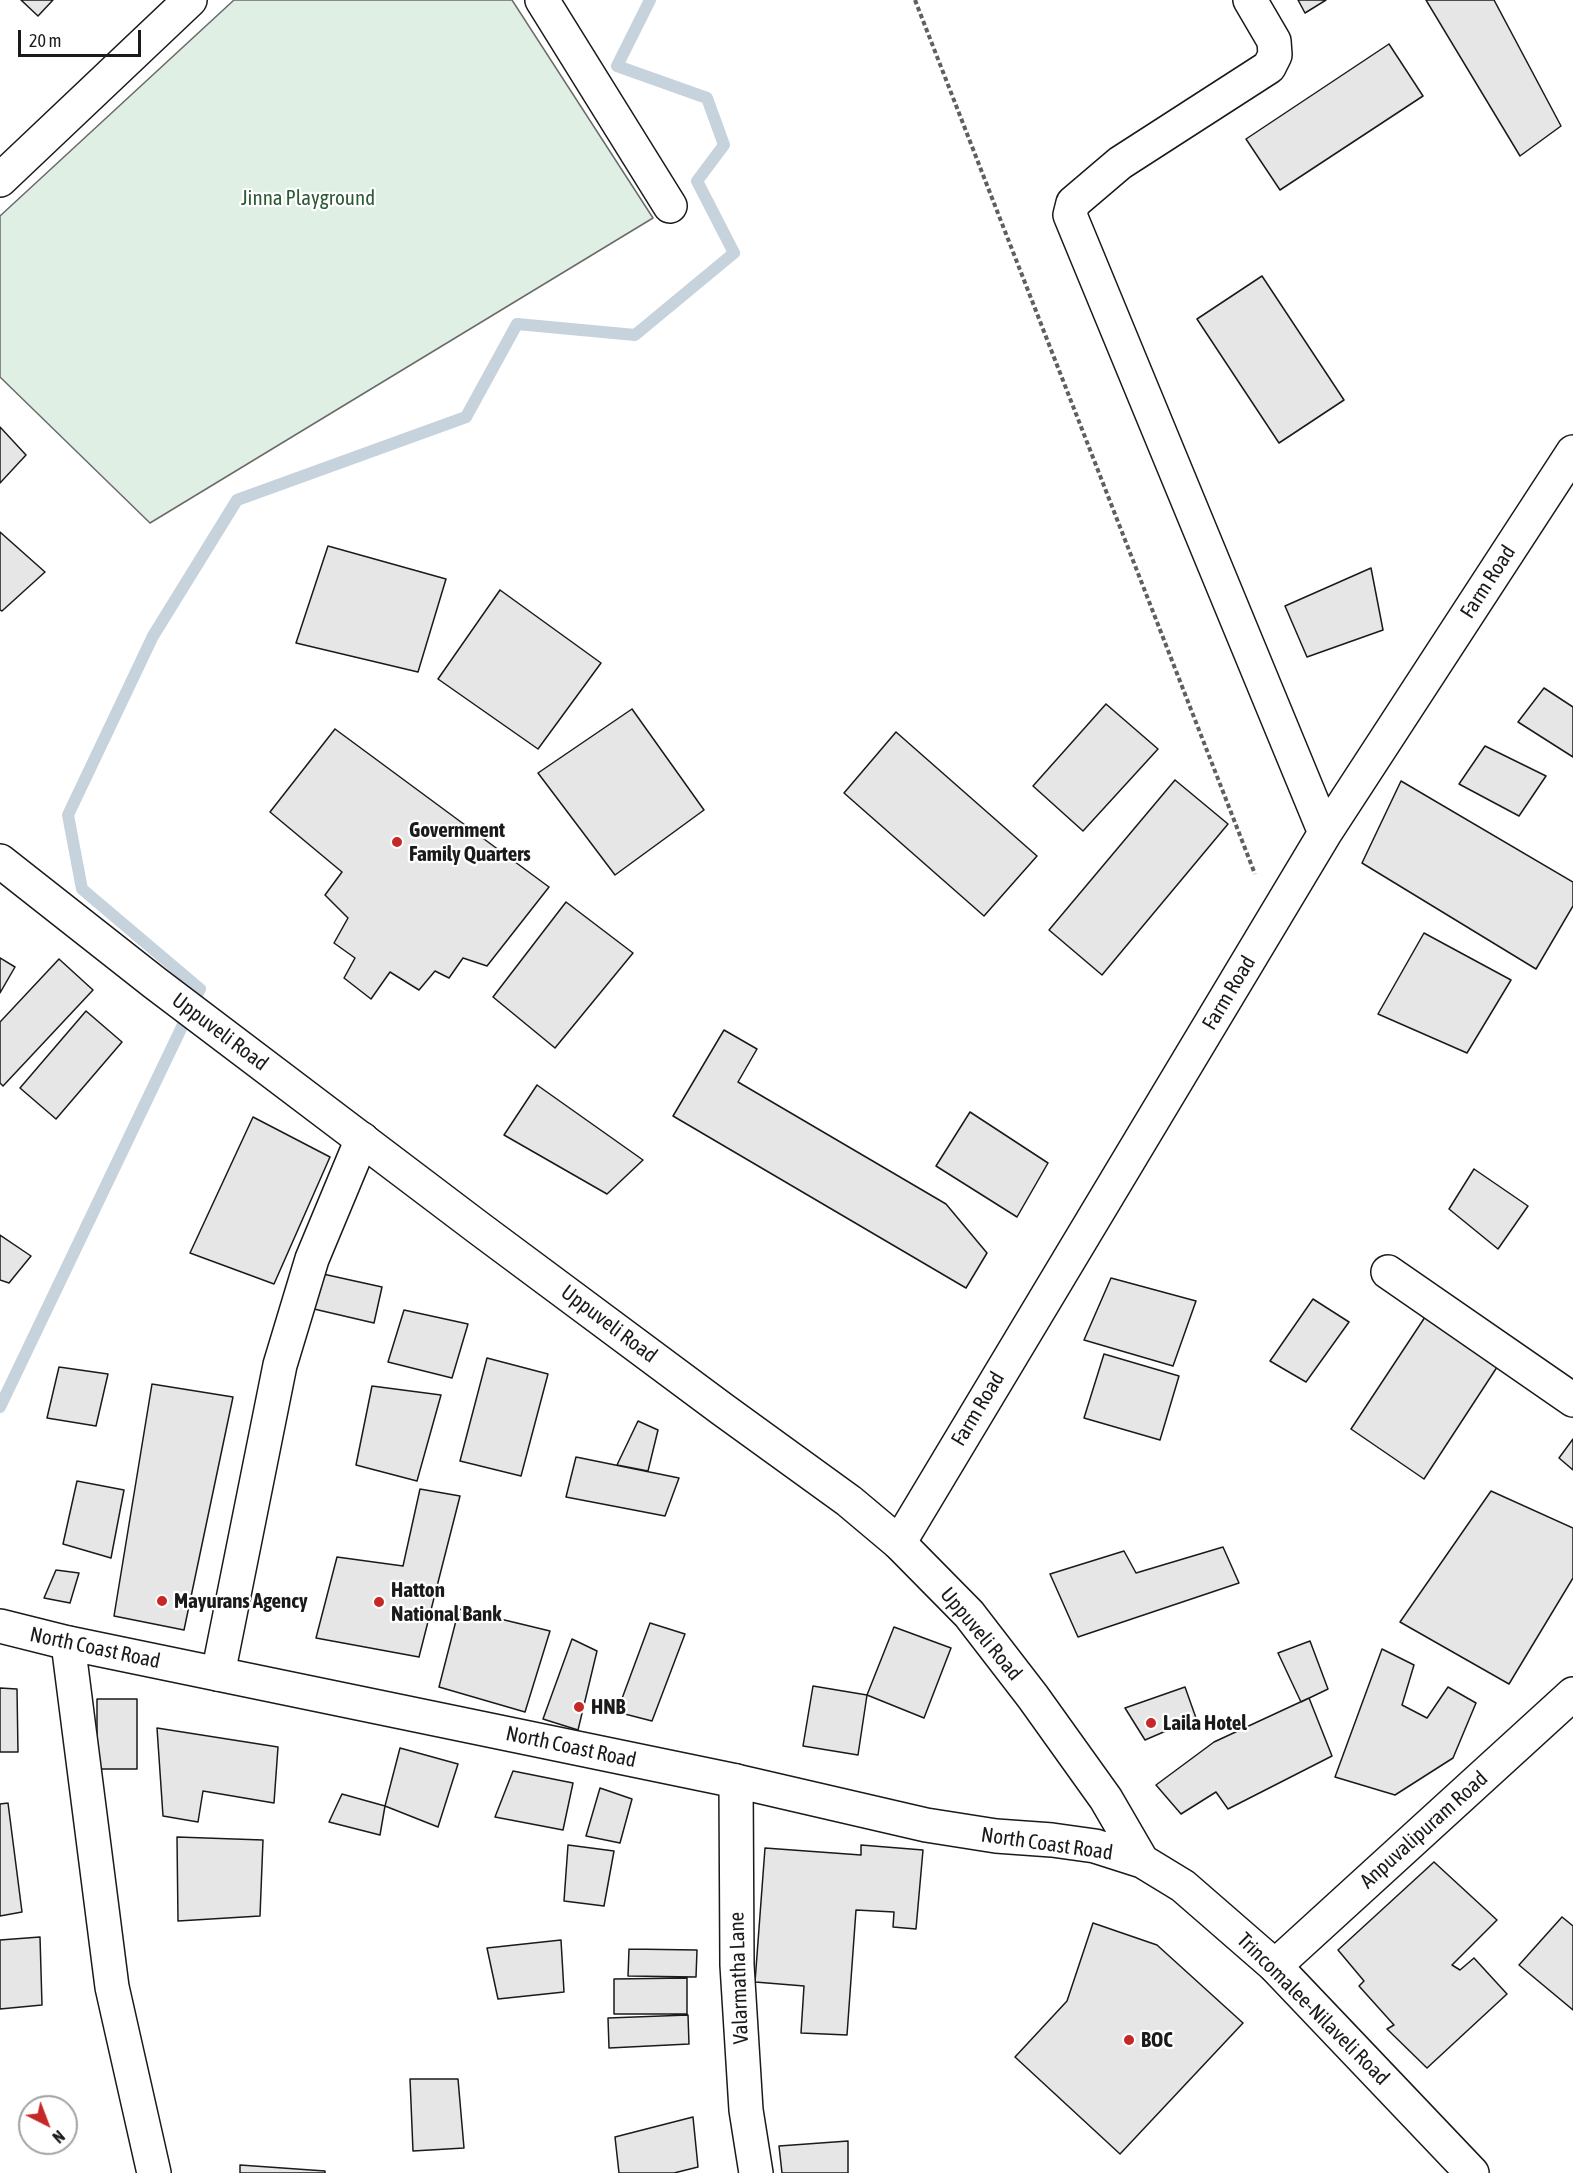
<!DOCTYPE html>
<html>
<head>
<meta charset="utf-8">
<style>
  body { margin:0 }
  #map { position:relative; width:1573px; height:2173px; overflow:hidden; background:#fff; font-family:"Asap Condensed",sans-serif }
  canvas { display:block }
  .north { position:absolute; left:18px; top:2095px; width:60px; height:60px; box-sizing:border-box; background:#fff; border:2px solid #a3a3a3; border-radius:50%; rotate:138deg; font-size:16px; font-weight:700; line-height:24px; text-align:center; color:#1a1a1a }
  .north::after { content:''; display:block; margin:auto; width:21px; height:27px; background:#c62828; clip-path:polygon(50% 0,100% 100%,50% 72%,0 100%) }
  .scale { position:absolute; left:18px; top:30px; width:123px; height:27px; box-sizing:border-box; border:3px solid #1a1a1a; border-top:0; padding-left:8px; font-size:18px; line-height:21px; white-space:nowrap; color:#1a1a1a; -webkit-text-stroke:4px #fff; paint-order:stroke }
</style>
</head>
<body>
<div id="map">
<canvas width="1573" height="2173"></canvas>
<div class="north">N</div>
<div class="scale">20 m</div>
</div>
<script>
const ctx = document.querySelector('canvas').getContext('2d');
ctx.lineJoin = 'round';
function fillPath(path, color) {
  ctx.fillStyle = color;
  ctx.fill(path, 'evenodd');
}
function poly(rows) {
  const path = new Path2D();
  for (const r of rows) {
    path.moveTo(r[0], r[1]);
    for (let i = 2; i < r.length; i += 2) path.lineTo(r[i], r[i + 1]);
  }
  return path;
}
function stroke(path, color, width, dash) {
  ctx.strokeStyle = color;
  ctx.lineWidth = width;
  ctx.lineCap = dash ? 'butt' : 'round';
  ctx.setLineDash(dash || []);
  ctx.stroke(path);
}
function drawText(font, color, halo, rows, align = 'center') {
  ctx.font = font + ' "Asap Condensed",sans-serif';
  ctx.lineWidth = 4.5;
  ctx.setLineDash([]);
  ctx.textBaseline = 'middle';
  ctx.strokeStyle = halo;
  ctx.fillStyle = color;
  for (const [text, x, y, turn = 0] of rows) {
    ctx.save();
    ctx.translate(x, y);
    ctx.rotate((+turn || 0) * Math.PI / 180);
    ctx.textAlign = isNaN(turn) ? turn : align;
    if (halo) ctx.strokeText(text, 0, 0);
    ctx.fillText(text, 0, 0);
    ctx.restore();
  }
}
const green = poly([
  [234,0,512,0,653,218,150,523,0,377,0,216,234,0]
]);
fillPath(green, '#e0efe3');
stroke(green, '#6a6a6a', 1.5);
stroke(poly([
  [0,1407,200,989,82,889,68,815,153,636,237,500,466,417,517,324,635,335,734,253,697,181,724,145,707,98,617,66,650,0]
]), '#c6d2dc', 12);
const building = poly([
  [21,0,53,0,38,16,21,0],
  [1298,0,1326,0,1305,13,1298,0],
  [1426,0,1494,0,1561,126,1520,156,1426,0],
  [1389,44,1423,96,1280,190,1246,139,1389,44],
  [1262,276,1344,400,1279,443,1197,319,1262,276],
  [0,427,26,455,0,483,0,427],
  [0,532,45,572,2,611,0,610,0,532],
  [328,546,446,579,418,672,296,643,328,546],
  [1371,568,1383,630,1307,657,1285,606,1371,568],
  [500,590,601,663,538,749,438,679,500,590],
  [1544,688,1573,707,1573,757,1518,722,1544,688],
  [1106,704,1158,749,1083,831,1033,786,1106,704],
  [632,709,704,810,615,875,538,773,632,709],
  [335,729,549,887,487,966,463,958,449,978,435,971,419,990,390,972,371,999,344,978,355,958,334,943,348,918,325,895,342,872,270,812,335,729],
  [896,732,1037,856,984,916,844,793,896,732],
  [1485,746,1546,776,1519,816,1459,784,1485,746],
  [1175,780,1228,824,1102,975,1049,930,1175,780],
  [1401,781,1573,882,1573,906,1536,969,1362,863,1401,781],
  [566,902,633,953,555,1048,493,997,566,902],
  [1424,933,1511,980,1467,1053,1378,1014,1424,933],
  [0,958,15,967,0,993,0,958],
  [59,959,93,990,3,1086,0,1083,0,1022,59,959],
  [86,1011,122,1042,56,1119,20,1088,86,1011],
  [724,1030,757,1049,738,1082,946,1204,987,1253,966,1288,673,1116,724,1030],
  [537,1085,643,1160,607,1194,504,1135,537,1085],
  [970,1112,1048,1163,1017,1217,936,1166,970,1112],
  [253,1117,330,1157,274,1284,190,1253,253,1117],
  [1474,1169,1528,1206,1498,1249,1449,1209,1474,1169],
  [0,1235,31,1256,9,1283,0,1280,0,1235],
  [323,1274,382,1287,374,1323,314,1309,323,1274],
  [1111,1278,1196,1301,1173,1366,1084,1340,1111,1278],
  [1313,1299,1349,1322,1306,1382,1270,1361,1313,1299],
  [1431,1308,1503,1358,1424,1479,1351,1429,1431,1308],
  [404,1310,468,1324,452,1378,388,1362,404,1310],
  [1104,1354,1179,1376,1160,1440,1084,1418,1104,1354],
  [487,1358,548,1374,521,1476,460,1461,487,1358],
  [59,1367,108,1374,96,1426,47,1418,59,1367],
  [152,1384,233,1397,184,1630,114,1616,152,1384],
  [372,1386,441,1395,417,1481,356,1465,372,1386],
  [638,1421,658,1430,648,1471,617,1465,638,1421],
  [1573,1439,1573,1470,1559,1458,1573,1439],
  [576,1457,679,1478,665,1516,566,1497,576,1457],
  [77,1481,124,1490,111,1558,63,1544,77,1481],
  [420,1489,460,1496,419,1657,316,1638,337,1557,403,1566,420,1489],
  [1491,1491,1573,1528,1573,1578,1509,1684,1400,1622,1491,1491],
  [1223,1547,1239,1583,1078,1637,1050,1574,1124,1551,1136,1573,1223,1547],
  [56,1570,79,1573,70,1603,44,1598,56,1570],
  [459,1609,550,1631,525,1712,439,1687,459,1609],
  [650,1623,685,1634,652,1721,617,1712,650,1623],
  [894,1627,951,1648,924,1718,867,1695,894,1627],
  [572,1639,597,1651,578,1730,543,1719,572,1639],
  [1310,1641,1328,1689,1301,1702,1278,1653,1310,1641],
  [1382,1649,1414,1665,1402,1705,1427,1718,1448,1687,1476,1703,1453,1758,1395,1795,1335,1777,1382,1649],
  [813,1686,867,1695,858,1755,803,1746,813,1686],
  [1185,1687,1196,1718,1145,1740,1125,1708,1185,1687],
  [0,1688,17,1689,18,1752,0,1752,0,1688],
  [1309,1698,1332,1756,1228,1809,1216,1792,1181,1814,1156,1785,1214,1742,1309,1698],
  [97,1699,137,1699,137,1769,97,1769,97,1699],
  [157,1728,278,1747,274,1803,203,1791,198,1822,163,1816,157,1728],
  [400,1748,458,1764,438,1827,385,1806,400,1748],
  [513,1771,573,1783,563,1830,495,1817,513,1771],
  [600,1788,632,1799,620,1843,586,1836,600,1788],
  [342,1794,385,1806,380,1835,329,1822,342,1794],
  [8,1803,22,1912,0,1916,0,1804,8,1803],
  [177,1837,263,1840,260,1916,178,1921,177,1837],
  [568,1845,614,1851,604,1906,564,1901,568,1845],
  [861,1845,923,1850,916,1929,893,1927,894,1912,856,1910,847,2035,801,2033,804,1986,755,1982,765,1848,861,1855,861,1845],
  [1434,1862,1497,1920,1452,1965,1460,1970,1474,1958,1507,1994,1427,2068,1387,2029,1394,2025,1359,1986,1364,1981,1338,1950,1434,1862],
  [1562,1917,1573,1926,1573,2010,1519,1965,1562,1917],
  [1093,1923,1157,1945,1243,2023,1120,2154,1015,2057,1067,2001,1093,1923],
  [40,1937,42,2005,0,2009,0,1940,40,1937],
  [561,1940,564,1992,498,1999,487,1948,561,1940],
  [629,1949,697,1950,696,1977,628,1976,629,1949],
  [687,1978,687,2014,614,2014,614,1979,687,1978],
  [688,2015,689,2044,609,2048,608,2018,688,2015],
  [410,2079,458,2079,464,2148,413,2151,410,2079],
  [693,2117,698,2167,674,2173,619,2173,615,2137,693,2117],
  [848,2141,848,2173,782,2173,779,2146,848,2141],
  [240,2165,325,2171,325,2173,240,2173,240,2165]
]);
fillPath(building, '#e6e6e6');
stroke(building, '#1a1a1a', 1.5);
const street = poly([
  [542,0,670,206],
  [1250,0,1274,41,1275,55,1269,67,1120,163,1073,203,1070,215,1325,833],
  [0,180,190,0],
  [1388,1272,1573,1400],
  [899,1543,1325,833,1573,452],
  [68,1643,112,1987,154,2173],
  [218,1674,280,1365,312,1259,362,1139],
  [736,1781,737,1965,746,2110,756,2173],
  [1275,1966,1573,1694]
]);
const primary = poly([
  [0,861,155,983,480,1229,722,1409,849,1501,899,1543,969,1614,1033,1697,1106,1799,1142,1861],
  [0,1626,68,1643,736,1781,926,1825,996,1836,1052,1840,1095,1846,1142,1861,1183,1886,1275,1966,1472,2173]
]);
stroke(street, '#1a1a1a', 36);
stroke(primary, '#1a1a1a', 36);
stroke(poly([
  [915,0,1255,874]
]), '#5f5f5f', 4, [4.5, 3]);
stroke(street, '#fff', 33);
stroke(primary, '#fff', 33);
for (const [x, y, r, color] of [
  [397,842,6,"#c62828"],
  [162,1601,6,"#c62828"],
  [379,1602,6,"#c62828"],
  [579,1707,6,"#c62828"],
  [1151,1723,6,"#c62828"],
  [1129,2040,6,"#c62828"]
]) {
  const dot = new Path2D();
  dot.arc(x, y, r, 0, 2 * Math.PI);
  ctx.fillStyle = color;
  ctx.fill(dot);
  stroke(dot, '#fff', 2);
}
drawText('21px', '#2b5a34', '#fff', [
  ["Jinna Playground",308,198]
]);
drawText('21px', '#1a1a1a', '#fff', [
  ["Farm Road",1488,582,-57],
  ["Farm Road",1229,993,-59],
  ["Uppuveli Road",220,1032,37],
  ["Uppuveli Road",609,1324,37],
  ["Farm Road",978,1409,-59],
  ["Uppuveli Road",981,1634,50],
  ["North Coast Road",95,1648,12],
  ["North Coast Road",571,1747,12],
  ["Anpuvalipuram Road",1424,1830,-42],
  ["North Coast Road",1047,1844,8],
  ["Valarmatha Lane",739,1978,-92],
  ["Trincomalee-Nilaveli Road",1313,2009,45]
]);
drawText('bold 21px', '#1a1a1a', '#fff', [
  ["Government",409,830],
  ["Family Quarters",409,854],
  ["Hatton",391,1590],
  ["National Bank",391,1614],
  ["Mayurans Agency",174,1601],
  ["HNB",591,1707],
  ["Laila Hotel",1163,1723],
  ["BOC",1141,2040]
], 'left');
</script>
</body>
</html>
